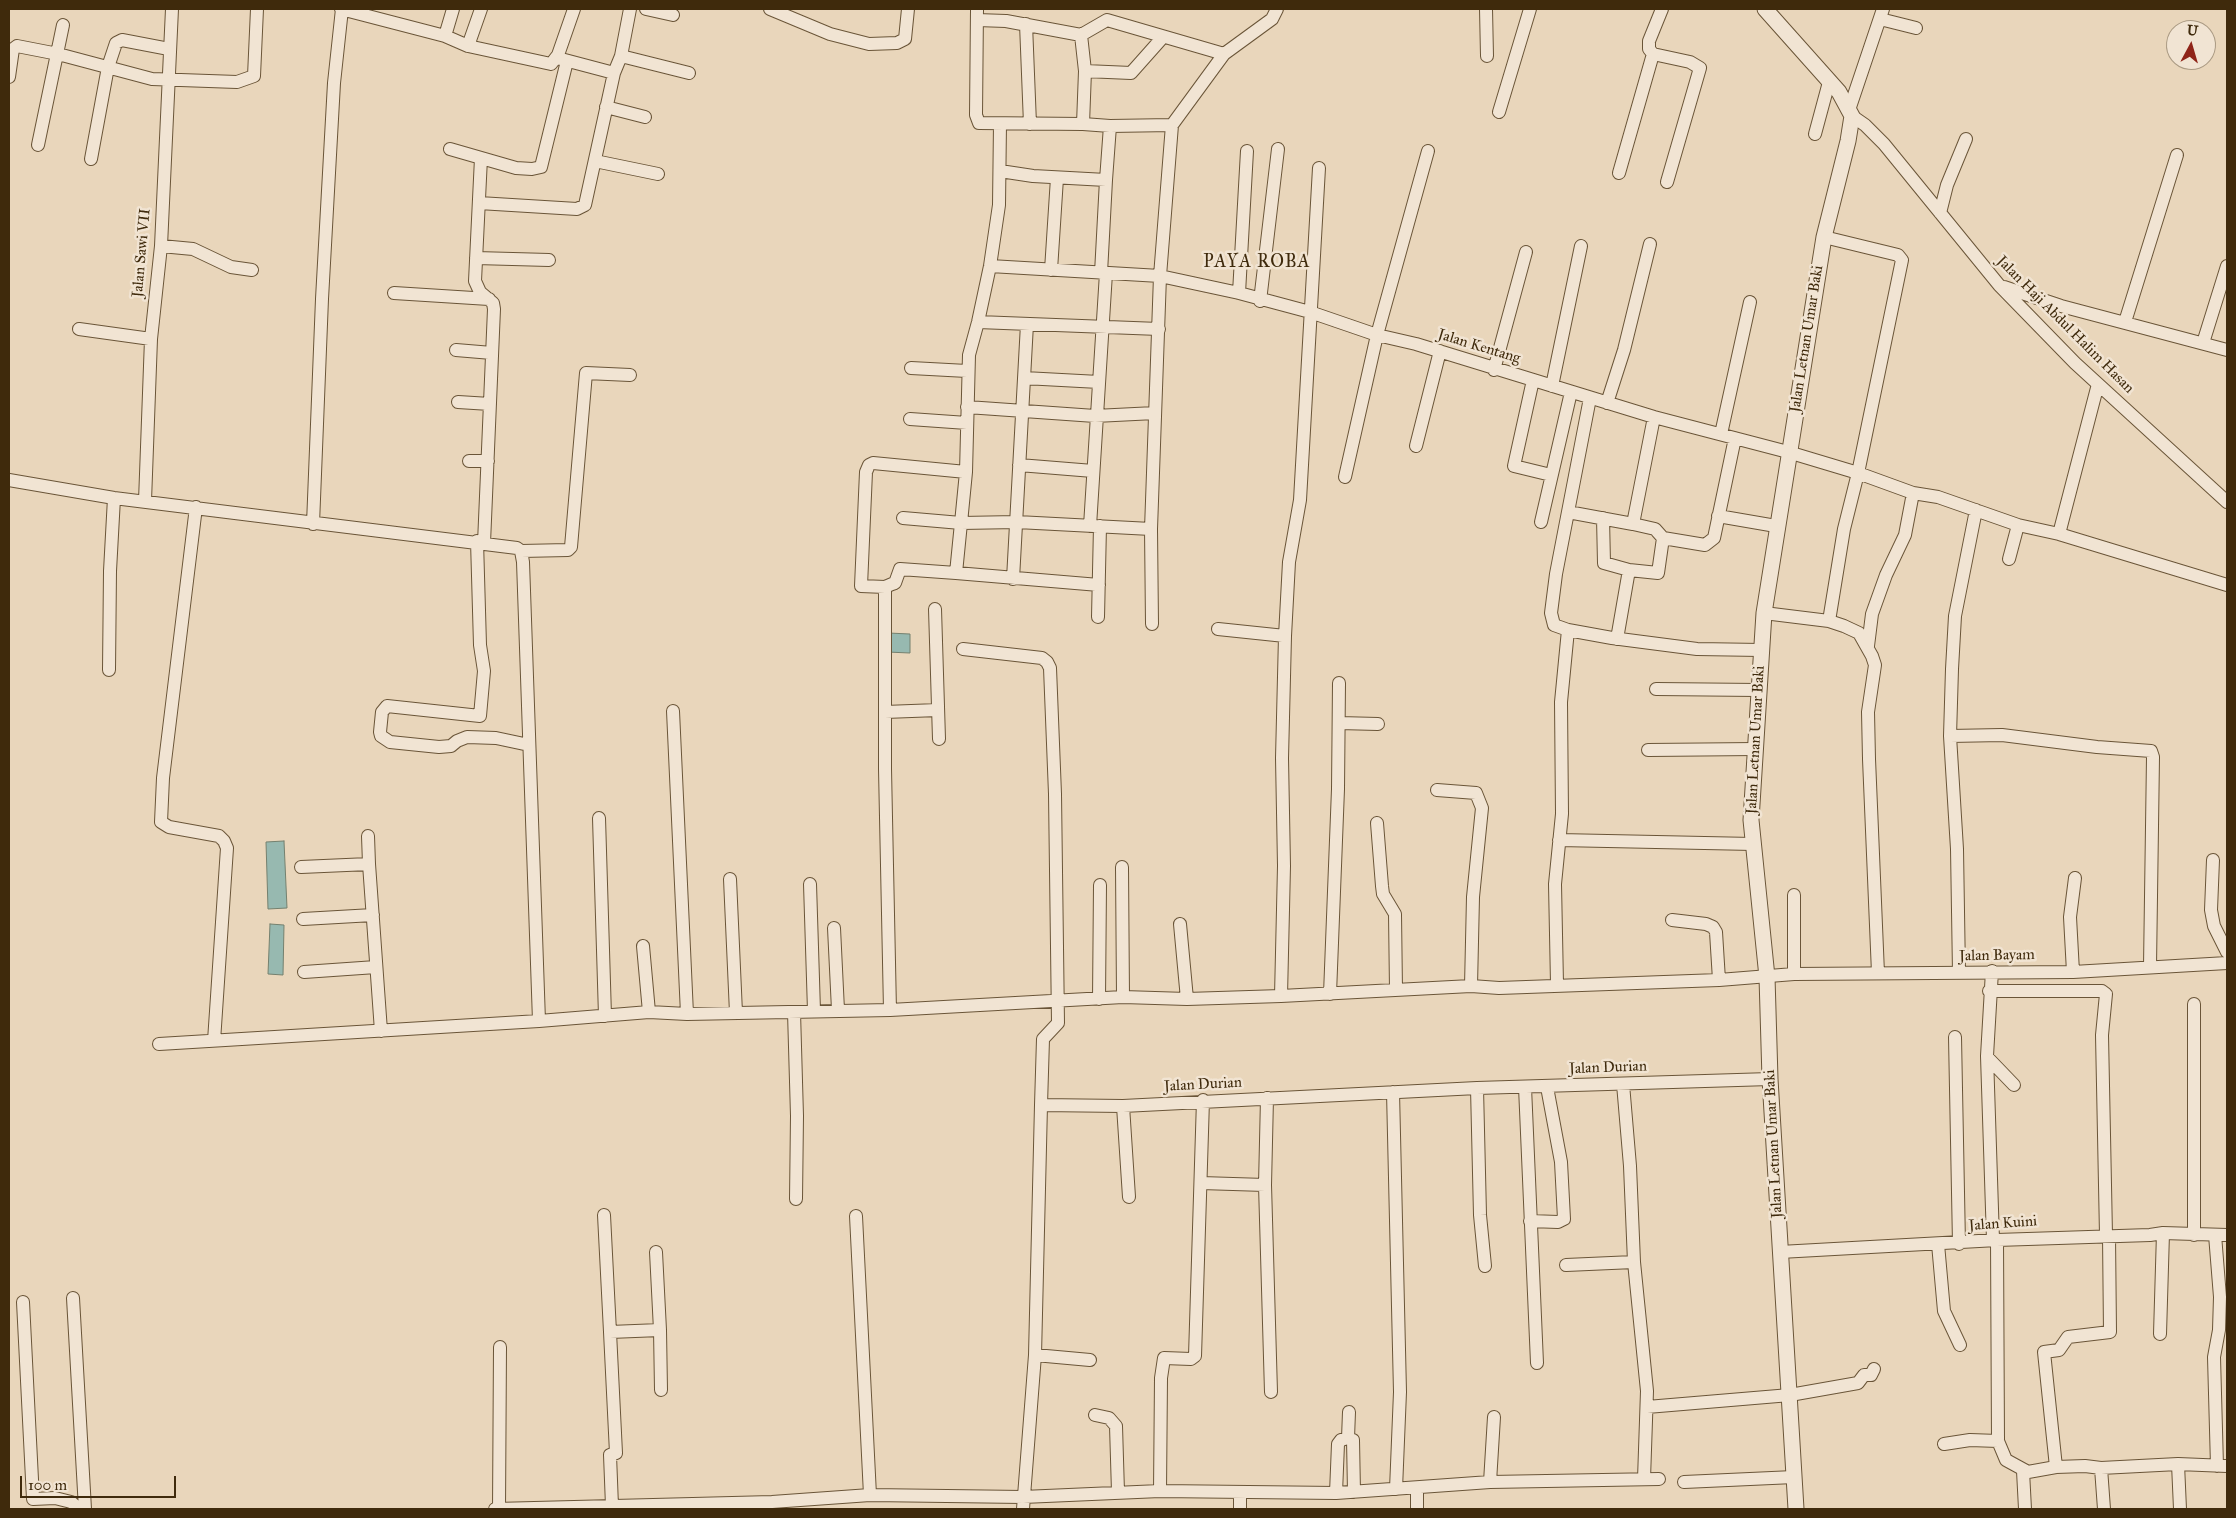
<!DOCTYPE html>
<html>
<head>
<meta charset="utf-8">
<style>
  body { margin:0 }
  #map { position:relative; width:2236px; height:1518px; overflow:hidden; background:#e9d6bb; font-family:"IM FELL Great Primer",serif }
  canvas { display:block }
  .frame { position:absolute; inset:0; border:10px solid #3f2a0c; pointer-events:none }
  .north { position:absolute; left:2166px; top:20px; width:50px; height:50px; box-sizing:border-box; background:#f1e4d3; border:1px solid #aa9a83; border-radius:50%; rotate:6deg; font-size:14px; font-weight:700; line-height:20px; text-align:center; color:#3f2a0c }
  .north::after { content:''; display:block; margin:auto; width:18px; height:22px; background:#8f2418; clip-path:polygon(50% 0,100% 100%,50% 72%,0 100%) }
  .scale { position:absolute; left:20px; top:1476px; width:156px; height:22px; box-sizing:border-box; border:2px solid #3f2a0c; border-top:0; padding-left:6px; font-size:15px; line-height:18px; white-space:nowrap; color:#3f2a0c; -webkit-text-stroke:4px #f1e4d3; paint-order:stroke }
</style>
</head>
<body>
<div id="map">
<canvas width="2236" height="1518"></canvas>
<div class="frame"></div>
<div class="north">U</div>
<div class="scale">100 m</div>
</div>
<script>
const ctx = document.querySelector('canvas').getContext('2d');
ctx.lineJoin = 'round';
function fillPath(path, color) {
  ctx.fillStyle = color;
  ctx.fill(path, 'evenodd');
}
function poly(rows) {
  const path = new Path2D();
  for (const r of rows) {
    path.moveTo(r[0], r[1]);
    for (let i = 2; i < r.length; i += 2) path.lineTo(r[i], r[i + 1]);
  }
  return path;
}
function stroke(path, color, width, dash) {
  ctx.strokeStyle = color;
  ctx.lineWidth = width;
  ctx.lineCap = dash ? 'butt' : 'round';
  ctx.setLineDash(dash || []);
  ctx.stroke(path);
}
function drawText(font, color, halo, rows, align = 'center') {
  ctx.font = font + ' "IM FELL Great Primer",serif';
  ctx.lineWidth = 5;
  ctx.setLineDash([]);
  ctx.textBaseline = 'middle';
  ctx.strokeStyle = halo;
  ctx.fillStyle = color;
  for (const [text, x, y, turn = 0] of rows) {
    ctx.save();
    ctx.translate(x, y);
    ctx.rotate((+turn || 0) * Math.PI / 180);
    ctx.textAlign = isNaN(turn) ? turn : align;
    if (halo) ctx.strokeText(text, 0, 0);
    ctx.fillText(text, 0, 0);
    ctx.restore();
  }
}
const water = poly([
  [888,633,910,634,910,653,887,652,888,633],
  [284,841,287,908,268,909,266,842,284,841],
  [270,924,284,925,283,975,268,974,270,924]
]);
fillPath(water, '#97b9b0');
stroke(water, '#74806e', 1);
const minor = poly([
  [341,9,445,36,468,46,551,64,558,55,574,9],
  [646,9,673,15],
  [770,9,830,34,869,44,897,43,905,39,908,9],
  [977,9,976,115,979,123,1083,124,1110,126,1172,125],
  [1486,9,1487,56],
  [1662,9,1649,41,1649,49,1653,54,1690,62,1700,68,1667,182],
  [1880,19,1916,28],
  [977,20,1006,21,1081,35,1107,20,1224,54],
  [1026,24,1030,124],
  [1081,35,1085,71,1083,124],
  [445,36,453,9],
  [468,46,481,9],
  [621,56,630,9],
  [561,59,614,73,621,56,689,73],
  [1085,71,1131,73,1163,37],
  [9,77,13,49,17,46,58,54,152,79,237,82,254,76,257,9],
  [606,107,645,117],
  [1849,110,1883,9],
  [1499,112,1530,9],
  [1852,116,1865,125,1884,144,1999,285,2075,363,2227,502],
  [1000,124,999,205,990,266,978,322,969,355,966,472,961,523,1017,522,1151,529,1160,276,1172,125,1224,54,1272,19,1277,9],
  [1815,134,1829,82],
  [38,145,63,25],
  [450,149,516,168,532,169,541,167,567,61],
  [481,158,475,281,480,292,493,303,494,309,484,543],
  [91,159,108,67,116,43,122,40,169,49],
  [595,161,658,174],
  [1000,171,1033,176,1106,180,1110,126],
  [1619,173,1653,54],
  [479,203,577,209,585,205,614,73],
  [1940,213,1947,185,1966,139],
  [1824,237,1898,255,1902,260,1858,473,1844,529,1829,621],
  [161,246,193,249,231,267,252,270],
  [476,258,549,260],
  [990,266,1160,276,1239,293,1310,312,1377,335,1416,344,1654,417,1788,452,1858,473,1913,493,1938,497,2018,525,2059,534,2227,585],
  [1051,270,1057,178],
  [1101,273,1106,180],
  [2004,287,2061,306,2227,350],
  [394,293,489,299],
  [1239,293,1247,151],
  [1260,301,1278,149],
  [978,322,1159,329],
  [2125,322,2177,155],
  [79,329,151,339],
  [2203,343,2227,266],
  [456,350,492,353],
  [911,368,967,371],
  [1494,370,1526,252],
  [1024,378,1099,382],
  [1533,380,1514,466,1551,475],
  [1552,386,1581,246],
  [458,402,490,404],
  [1607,403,1624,350,1650,244],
  [967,407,1095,416,1155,413],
  [1654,417,1633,524,1655,529,1663,538,1705,545,1714,538,1735,438],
  [910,419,967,423],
  [1721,434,1750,302],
  [1416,446,1440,351],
  [469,461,488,461],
  [1019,465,1093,471],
  [1345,477,1377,335,1428,151],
  [9,480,114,498,517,548,521,551,523,562,539,1021],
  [145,501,151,339,161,246,172,9],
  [196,507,163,778,161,822,169,827,219,836,224,841,227,848,214,1041],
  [1568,512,1633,524],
  [1718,516,1776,526],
  [903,518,961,523,956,573,900,569,895,583,892,584,885,587,861,586,866,472,869,465,873,463,966,472],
  [1603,518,1604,563,1629,570],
  [1541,522,1571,392],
  [313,524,322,299,334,83,342,9],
  [1090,526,1106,273],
  [1151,529,1152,624],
  [2059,534,2098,384],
  [477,541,480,645,484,671,480,716,387,706,382,712,380,732,381,736,390,742,439,747,451,746,457,741,467,737,496,738,529,745],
  [521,551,568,550,571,547,586,373,630,375],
  [2009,559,2018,525],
  [956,573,1099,585],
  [1013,579,1027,324],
  [885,587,885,769,890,1010],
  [935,609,939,739],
  [1764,613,1829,621,1844,626,1859,633,1872,656,1875,665,1868,712,1869,759,1878,973],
  [1098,617,1100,526],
  [1218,629,1285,636],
  [1568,630,1612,638,1697,649,1761,650],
  [1617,639,1629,570,1658,573,1663,538],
  [1868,646,1872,614,1886,575,1905,535,1913,493],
  [963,649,1042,658,1047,662,1050,668,1055,794,1058,1023,1043,1039,1041,1105],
  [109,670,110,571,114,498],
  [1656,689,1758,690],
  [673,711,687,1014],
  [885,712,938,710],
  [1339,723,1378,724],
  [1950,736,2002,735,2097,747,2151,751,2153,757,2150,966],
  [1648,750,1756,749],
  [1437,790,1476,793,1482,808,1473,897,1471,986],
  [599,818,605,1016],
  [1377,823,1382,886,1383,894,1395,914,1396,990],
  [368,836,369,864],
  [1559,840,1753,844],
  [2213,860,2211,910,2214,926,2227,952],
  [301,867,369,864,381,1031],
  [1122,867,1123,997],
  [730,879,736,1013],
  [810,884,814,1011],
  [1794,895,1794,974],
  [303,919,373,915],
  [1672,920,1706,924,1713,927,1716,932,1719,980],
  [1180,924,1187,999],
  [834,928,838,1010],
  [643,946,649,1012],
  [1992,971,1987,1056,1993,1240],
  [304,972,376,967],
  [2073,972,2070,917,2075,878],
  [1959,973,1957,849,1950,736,1952,669,1955,616,1976,510],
  [1557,984,1555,884,1562,814,1561,702,1568,630,1554,625,1551,613,1556,574,1590,398],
  [1989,991,2102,991,2106,994,2102,1035,2106,1235],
  [1330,994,1338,789,1339,683],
  [1281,996,1284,866,1282,758,1285,636,1289,562,1300,500,1319,168],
  [1099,999,1100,885],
  [794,1012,797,1116,796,1199],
  [1955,1037,1959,1244],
  [159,1044,539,1021,649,1012,687,1014,890,1010,1123,997,1187,999,1281,996,1471,986,1499,988,1719,980,1794,974,2073,972,2227,963],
  [1988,1058,2014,1085],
  [1623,1084,1630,1166,1634,1262,1647,1391,1644,1479],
  [1525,1087,1537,1363],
  [1477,1088,1480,1215,1485,1266],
  [1393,1092,1400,1392,1396,1489],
  [1123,1106,1129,1197],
  [1201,1183,1265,1185,1271,1392],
  [1265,1185,1267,1098],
  [604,1215,610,1332],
  [856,1216,870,1495],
  [1530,1221,1558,1222,1564,1219,1561,1162,1547,1087],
  [2194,1235,2194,1004],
  [2215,1235,2220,1297,2219,1330,2214,1357,2217,1466],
  [1997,1240,1998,1441,2006,1460,2028,1472,2056,1467,2085,1466,2101,1468,2178,1464,2227,1466],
  [1938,1244,1944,1311,1960,1345],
  [1780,1252,1997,1240,2150,1235,2163,1233,2227,1235],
  [1566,1265,1634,1262],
  [73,1298,85,1509],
  [23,1302,33,1499,55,1498,71,1502,79,1509],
  [660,1330,661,1390],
  [2160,1334,2163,1233],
  [1035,1355,1090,1360],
  [1647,1407,1790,1395,1858,1383,1864,1375,1871,1375,1874,1369],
  [1095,1415,1109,1418,1116,1426,1118,1492],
  [1348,1438,1349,1412],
  [1944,1444,1970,1440,1998,1441],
  [2178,1464,2180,1509],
  [2056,1467,2044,1352,2059,1350,2068,1337,2110,1332,2109,1236],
  [2101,1468,2104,1509],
  [2023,1471,2025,1509],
  [1490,1482,1494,1417],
  [1684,1482,1794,1477],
  [1417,1489,1417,1509],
  [1160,1491,1161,1378,1164,1358,1191,1359,1195,1356,1203,1100],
  [1336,1493,1338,1444,1341,1440,1348,1438,1353,1440,1354,1492],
  [612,1506,610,1455,616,1453,610,1332,660,1330,656,1252],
  [495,1509,772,1502,870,1495,1023,1497,1160,1491,1336,1493,1490,1482,1659,1479],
  [499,1509,500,1347],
  [1023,1509,1035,1355,1041,1105,1123,1106,1477,1088,1770,1079],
  [1240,1509,1240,1493]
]);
const tertiary = poly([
  [1765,9,1839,92,1852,116,1848,141,1824,237,1764,613,1751,820,1767,977,1770,1079,1796,1509]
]);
stroke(minor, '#6a5538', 14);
stroke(tertiary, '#6a5538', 17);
stroke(minor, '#f1e4d3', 12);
stroke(tertiary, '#f1e4d3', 15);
drawText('15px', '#3f2a0c', '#f1e4d3', [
  ["Jalan Sawi VII",142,253,-85],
  ["Jalan Haji Abdul Halim Hasan",2065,325,45],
  ["Jalan Letnan Umar Baki",1807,339,-81],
  ["Jalan Kentang",1479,347,17],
  ["Jalan Letnan Umar Baki",1756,740,-87],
  ["Jalan Bayam",1997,956,-1],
  ["Jalan Durian",1608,1068,-2],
  ["Jalan Durian",1203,1085,-3],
  ["Jalan Letnan Umar Baki",1774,1144,-93],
  ["Jalan Kuini",2003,1224,-4]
]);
ctx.letterSpacing = '1px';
drawText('18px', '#3f2a0c', '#f1e4d3', [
  ["PAYA ROBA",1257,263]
]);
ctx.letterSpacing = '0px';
</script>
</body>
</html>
